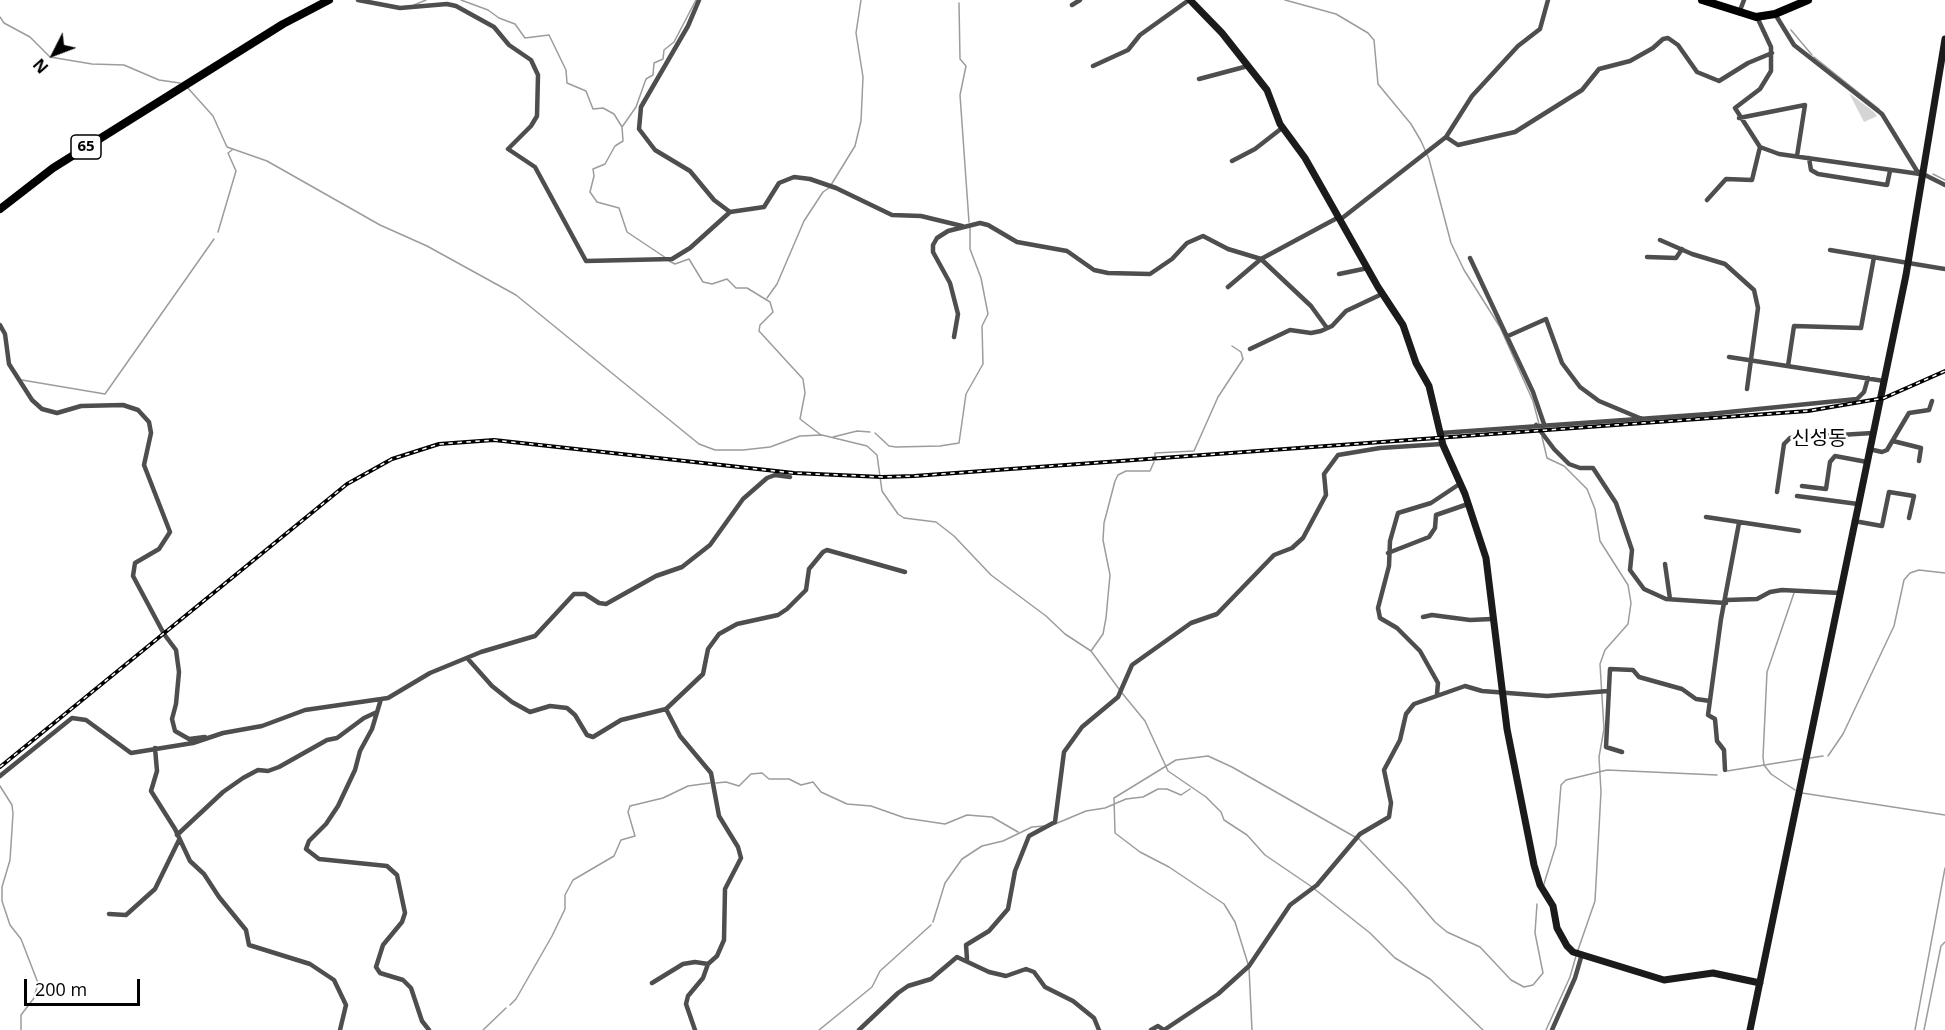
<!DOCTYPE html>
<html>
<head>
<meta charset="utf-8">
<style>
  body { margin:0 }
  #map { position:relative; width:1945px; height:1030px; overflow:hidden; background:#fff; font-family:"Open Sans",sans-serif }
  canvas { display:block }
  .north { position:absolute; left:24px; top:24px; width:60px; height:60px; -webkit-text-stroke:4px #fff; paint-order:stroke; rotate:228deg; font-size:16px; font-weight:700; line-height:24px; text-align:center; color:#000 }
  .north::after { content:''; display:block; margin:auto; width:21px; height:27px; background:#000; clip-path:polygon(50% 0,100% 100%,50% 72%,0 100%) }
  .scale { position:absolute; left:24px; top:979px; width:116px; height:27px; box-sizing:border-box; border:3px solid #000; border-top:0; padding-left:8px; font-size:18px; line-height:21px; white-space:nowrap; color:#000; -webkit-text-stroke:4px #fff; paint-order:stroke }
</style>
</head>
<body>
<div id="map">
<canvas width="1945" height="1030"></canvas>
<div class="north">N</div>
<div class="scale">200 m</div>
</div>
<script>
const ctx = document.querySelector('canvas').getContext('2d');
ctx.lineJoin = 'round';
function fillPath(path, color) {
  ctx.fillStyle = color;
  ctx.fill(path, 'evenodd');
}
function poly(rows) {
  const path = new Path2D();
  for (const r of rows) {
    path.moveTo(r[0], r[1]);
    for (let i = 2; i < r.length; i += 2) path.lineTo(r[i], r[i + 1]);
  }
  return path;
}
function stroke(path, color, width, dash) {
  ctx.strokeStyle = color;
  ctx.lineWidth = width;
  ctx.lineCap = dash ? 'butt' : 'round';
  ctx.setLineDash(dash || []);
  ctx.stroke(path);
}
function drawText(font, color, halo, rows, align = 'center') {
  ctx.font = font + ' "Open Sans","Noto Sans KR",sans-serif';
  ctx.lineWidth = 5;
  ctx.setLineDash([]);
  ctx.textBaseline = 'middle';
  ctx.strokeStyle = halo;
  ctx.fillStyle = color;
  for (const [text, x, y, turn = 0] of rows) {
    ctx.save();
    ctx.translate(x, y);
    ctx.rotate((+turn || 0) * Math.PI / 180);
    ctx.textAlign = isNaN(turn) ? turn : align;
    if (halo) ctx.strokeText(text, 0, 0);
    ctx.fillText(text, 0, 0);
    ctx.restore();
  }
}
fillPath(poly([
  [1849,93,1874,112,1877,116,1864,122]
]), '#d5d5d5');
stroke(poly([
  [461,0,488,10,499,18,515,24,525,38,549,35,566,70,567,83,586,91,593,109,603,108,614,114,622,127,623,141,615,146,605,164,593,169,594,176,590,192,597,202,619,208,627,232,666,258],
  [1285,0,1336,14,1368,33,1374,40,1378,84,1411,124,1421,141,1429,159,1451,243,1464,270,1500,327,1533,401,1539,424],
  [959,3,960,59,966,66,960,95,969,222],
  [414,5,426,0],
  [0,17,4,23,30,37,50,57,92,64,124,65,159,80,180,83],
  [1791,30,1812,55],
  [1814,57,1879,109],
  [187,87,213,116,227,147,267,161,380,225,427,246,516,295,699,444,715,450,743,450,770,447,800,436,822,435,867,446,877,455,882,491,898,514,904,518,936,522,954,536,991,575,1046,616,1065,634,1091,651,1119,689],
  [622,127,636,107,646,79,653,75,654,63,663,59,664,50,674,42,696,0],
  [1933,174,1945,180],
  [831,185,855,146,861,121,863,77,856,33,861,0],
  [218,232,236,171,228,153,232,150],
  [669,261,675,264,689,259,703,282,712,284,727,279,736,288,747,288,770,302,773,312,760,325,759,331,803,379,805,393,800,419,821,435],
  [767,298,777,284,804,221,823,192,829,188],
  [22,380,105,394,214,239],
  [875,433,889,446,896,447,940,446,959,443,966,394,983,364,982,326,988,314,981,278,970,249,970,228],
  [833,437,857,431,870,432],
  [1542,437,1547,458,1564,466,1587,489,1595,509,1600,541,1628,585,1631,603,1628,624,1605,650,1600,664,1604,729,1599,757,1601,792,1595,901,1578,950],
  [1155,456,1155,453,1194,451,1218,397,1243,359,1241,352,1232,346],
  [1794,593,1767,672,1763,757,1764,765,1771,774,1795,790],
  [1091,651,1103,634,1106,618,1110,575,1103,540,1104,523,1115,481,1118,475,1126,471,1150,471,1154,462],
  [1122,693,1145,721,1168,771,1206,797,1221,812,1224,820,1247,835,1265,855,1312,887,1370,933,1395,958,1430,979,1483,1030],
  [1828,756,1843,734,1894,626,1904,580,1910,573,1919,570,1945,573],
  [1810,758,1823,756],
  [1727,771,1802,759],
  [716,783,726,782,739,786,751,774,762,773,769,779,789,779,801,785,813,782,821,792,847,804,871,806,905,818,945,824,967,815,992,817,1018,832],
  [0,786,12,805,13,814,10,860,2,887,2,901,10,925,21,939,38,983,34,998,21,1015,21,1030],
  [1802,793,1945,815],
  [1055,824,1086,811,1105,808,1126,799,1143,797,1158,789,1167,789,1181,795,1190,789],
  [1359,839,1407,889,1435,922,1447,932,1480,947,1511,980,1524,987,1533,985,1543,973,1535,933,1537,904],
  [1543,887,1556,845,1561,785,1566,780,1607,770,1717,775],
  [933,922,945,883,962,859,982,846,1003,841,1032,827,1044,826],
  [1248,964,1235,922,1224,904,1169,867,1140,852,1115,833,1114,798,1176,760,1208,756,1232,767,1355,837],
  [1249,968,1252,1030],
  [510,1005,516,999,552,936,565,909,565,895,573,880,614,856,621,840,635,836,628,812,630,806,663,798,688,786,710,783],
  [483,1030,506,1008],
  [819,1030,872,987,880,971,931,925],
  [1546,1030,1570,977,1576,956],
  [1915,1030,1945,868],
  [1924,1030,1941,946,1945,942]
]), '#9c9c9c', 1.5);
stroke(poly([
  [358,0,400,8,447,4,456,6,494,27,509,45,531,60,538,75,537,116,531,126,508,149,535,167,586,261,672,259,690,248,730,212,764,207,779,183,794,177,810,179,836,188,892,215,921,216,962,226],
  [699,0,688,26,641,107,639,129,655,150,690,171,714,200,730,212],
  [1072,5,1080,0],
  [1739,13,1744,0],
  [1775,14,1794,45,1882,114,1917,171,1945,185],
  [1757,17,1771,47,1771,71,1760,89,1735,108,1760,147,1779,154,1920,174],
  [1093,66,1128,50,1140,35,1189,0],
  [1199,79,1248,66],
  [1739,118,1805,105,1797,156],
  [1446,137,1458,145,1515,132,1582,90,1599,69,1630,61,1653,48,1663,39,1668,38,1678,45,1697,72,1719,81,1748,63,1772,53],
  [1809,158,1811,170,1818,174,1887,185,1890,171],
  [1232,161,1255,149,1282,128],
  [1707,200,1726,179,1752,180,1760,147],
  [1341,219,1446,137,1472,96,1518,46,1540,29,1548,0],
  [1660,240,1692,254,1725,264,1754,290,1758,308,1747,389],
  [1830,250,1945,269],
  [1647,257,1676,258,1682,249],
  [1470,258,1533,392,1544,424],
  [1339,274,1368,268],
  [1228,287,1261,259,1339,217],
  [0,325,5,334,9,364,32,400,42,409,57,413,81,406,123,405,138,410,149,422,151,433,144,465,170,532,159,549,135,563,133,576,164,634,176,650,179,672,176,704,172,719,175,731,189,739,205,737],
  [1508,336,1546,319,1562,363,1580,387,1599,401,1642,419],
  [954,337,958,314,950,283,933,252,933,245,937,238,948,231,980,223,988,225,1017,242,1067,251,1094,270,1108,273,1150,274,1172,259,1187,243,1203,236,1228,249,1261,259,1311,306,1327,328],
  [1250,349,1290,330,1311,333,1321,331,1332,326,1346,311,1382,294],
  [1729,357,1884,381],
  [1788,366,1794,326,1861,328,1874,257],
  [1536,425,1554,449,1569,464,1580,468,1593,468,1616,503,1632,550,1630,570,1644,589,1666,599,1726,603],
  [1441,433,1709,414,1857,399,1864,392,1868,378],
  [1893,441,1921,448,1919,461],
  [1869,449,1882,452,1887,450,1909,413,1929,410,1932,401],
  [1802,486,1826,489,1830,462,1835,456,1867,462],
  [1777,492,1784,444,1790,438,1873,433],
  [1797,496,1858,504],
  [1706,517,1799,531],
  [1854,521,1882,526,1889,492,1914,496,1909,518],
  [1388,553,1429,537,1435,528,1436,515,1468,504],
  [1665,564,1670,599],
  [1727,600,1757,599,1770,592,1782,590,1840,593],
  [1423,617,1432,615,1470,620,1492,619],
  [468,659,492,686,512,702,530,712,550,706,567,708,575,715,587,735,593,737,621,720,666,709,703,674,708,649,719,634,737,624,778,615,787,609,806,590,809,569,823,552,827,550,905,572],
  [1437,694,1438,683,1420,651,1397,628,1380,618,1378,608,1389,566,1390,541,1398,513,1431,503,1461,483],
  [381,699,372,729,360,751,355,770,338,806,326,824,309,841,306,849,319,859,387,866,397,875,405,913,402,922,383,945,376,967,380,973,403,980,411,988,422,1021,429,1030],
  [155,748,157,771,151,791,175,829,190,861,204,874,219,897,246,930,249,945,310,964,334,980,346,1005,340,1030],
  [1622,752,1606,747,1610,669,1633,670,1639,677,1682,689,1696,699,1710,701],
  [1725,770,1724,750,1717,741,1715,719,1708,715,1721,619,1739,523],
  [0,776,72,718,86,720,131,753,193,743,223,733,262,726,305,710,388,698,430,673,481,652,535,636,574,594,585,594,599,603,606,604,656,576,682,567,710,545,743,499,767,478,775,475,790,477],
  [177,835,223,792,243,778,258,770,268,771,279,767,327,740,337,738,364,718,377,712],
  [109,914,126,915,155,889,179,840],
  [967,959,966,945,989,931,1008,909,1015,871,1029,836,1055,822,1064,752,1082,727,1118,697,1132,665,1191,623,1217,614,1274,555,1292,548,1303,538,1326,495,1324,474,1338,455,1380,448,1442,444],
  [652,983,683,964,695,962,708,964,717,956,724,940,725,889,741,858,738,847,719,816,711,773,680,736,666,709],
  [695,1030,686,1004,688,996,703,978,708,964],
  [859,1030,898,993,908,986,931,979,957,957,989,972,1006,976,1026,969,1034,972,1045,987,1073,1001,1094,1018,1099,1030],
  [1151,1030,1158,1026,1164,1030],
  [1164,1030,1218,994,1249,966,1290,905,1317,885,1360,834,1389,817,1391,803,1384,770,1400,740,1406,714,1414,704,1465,686,1482,691,1547,696,1608,691],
  [1552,1030,1575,978,1582,954]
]), '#4e4e4e', 4.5);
stroke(poly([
  [1190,0,1222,33,1267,90,1280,124,1305,158,1378,287,1403,325,1416,363,1429,386,1443,445,1465,494,1486,558,1507,729,1534,865,1540,885,1553,906,1557,928,1567,946,1573,952,1664,980,1713,973,1760,983],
  [1750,1030,1906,275,1945,39]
]), '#1b1b1b', 7);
stroke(poly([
  [1702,0,1756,17,1775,14,1808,0],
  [0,209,53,168,283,24,329,0]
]), '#000', 8);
const rail = poly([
  [0,767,347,484,392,459,439,444,494,440,794,473,882,477,914,476,1808,411,1884,398,1945,371]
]);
stroke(rail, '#000', 4);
stroke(rail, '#fff', 1.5, [4.5]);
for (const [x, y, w] of [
  [86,147,30]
]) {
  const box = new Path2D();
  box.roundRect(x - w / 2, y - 12, w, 24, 4.5);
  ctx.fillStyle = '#fff';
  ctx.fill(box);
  stroke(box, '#000', 1.5);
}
drawText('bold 15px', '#000', null, [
  ["65",86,147]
]);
drawText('20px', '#000', '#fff', [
  ["신성동",1819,439]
]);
</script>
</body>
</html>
